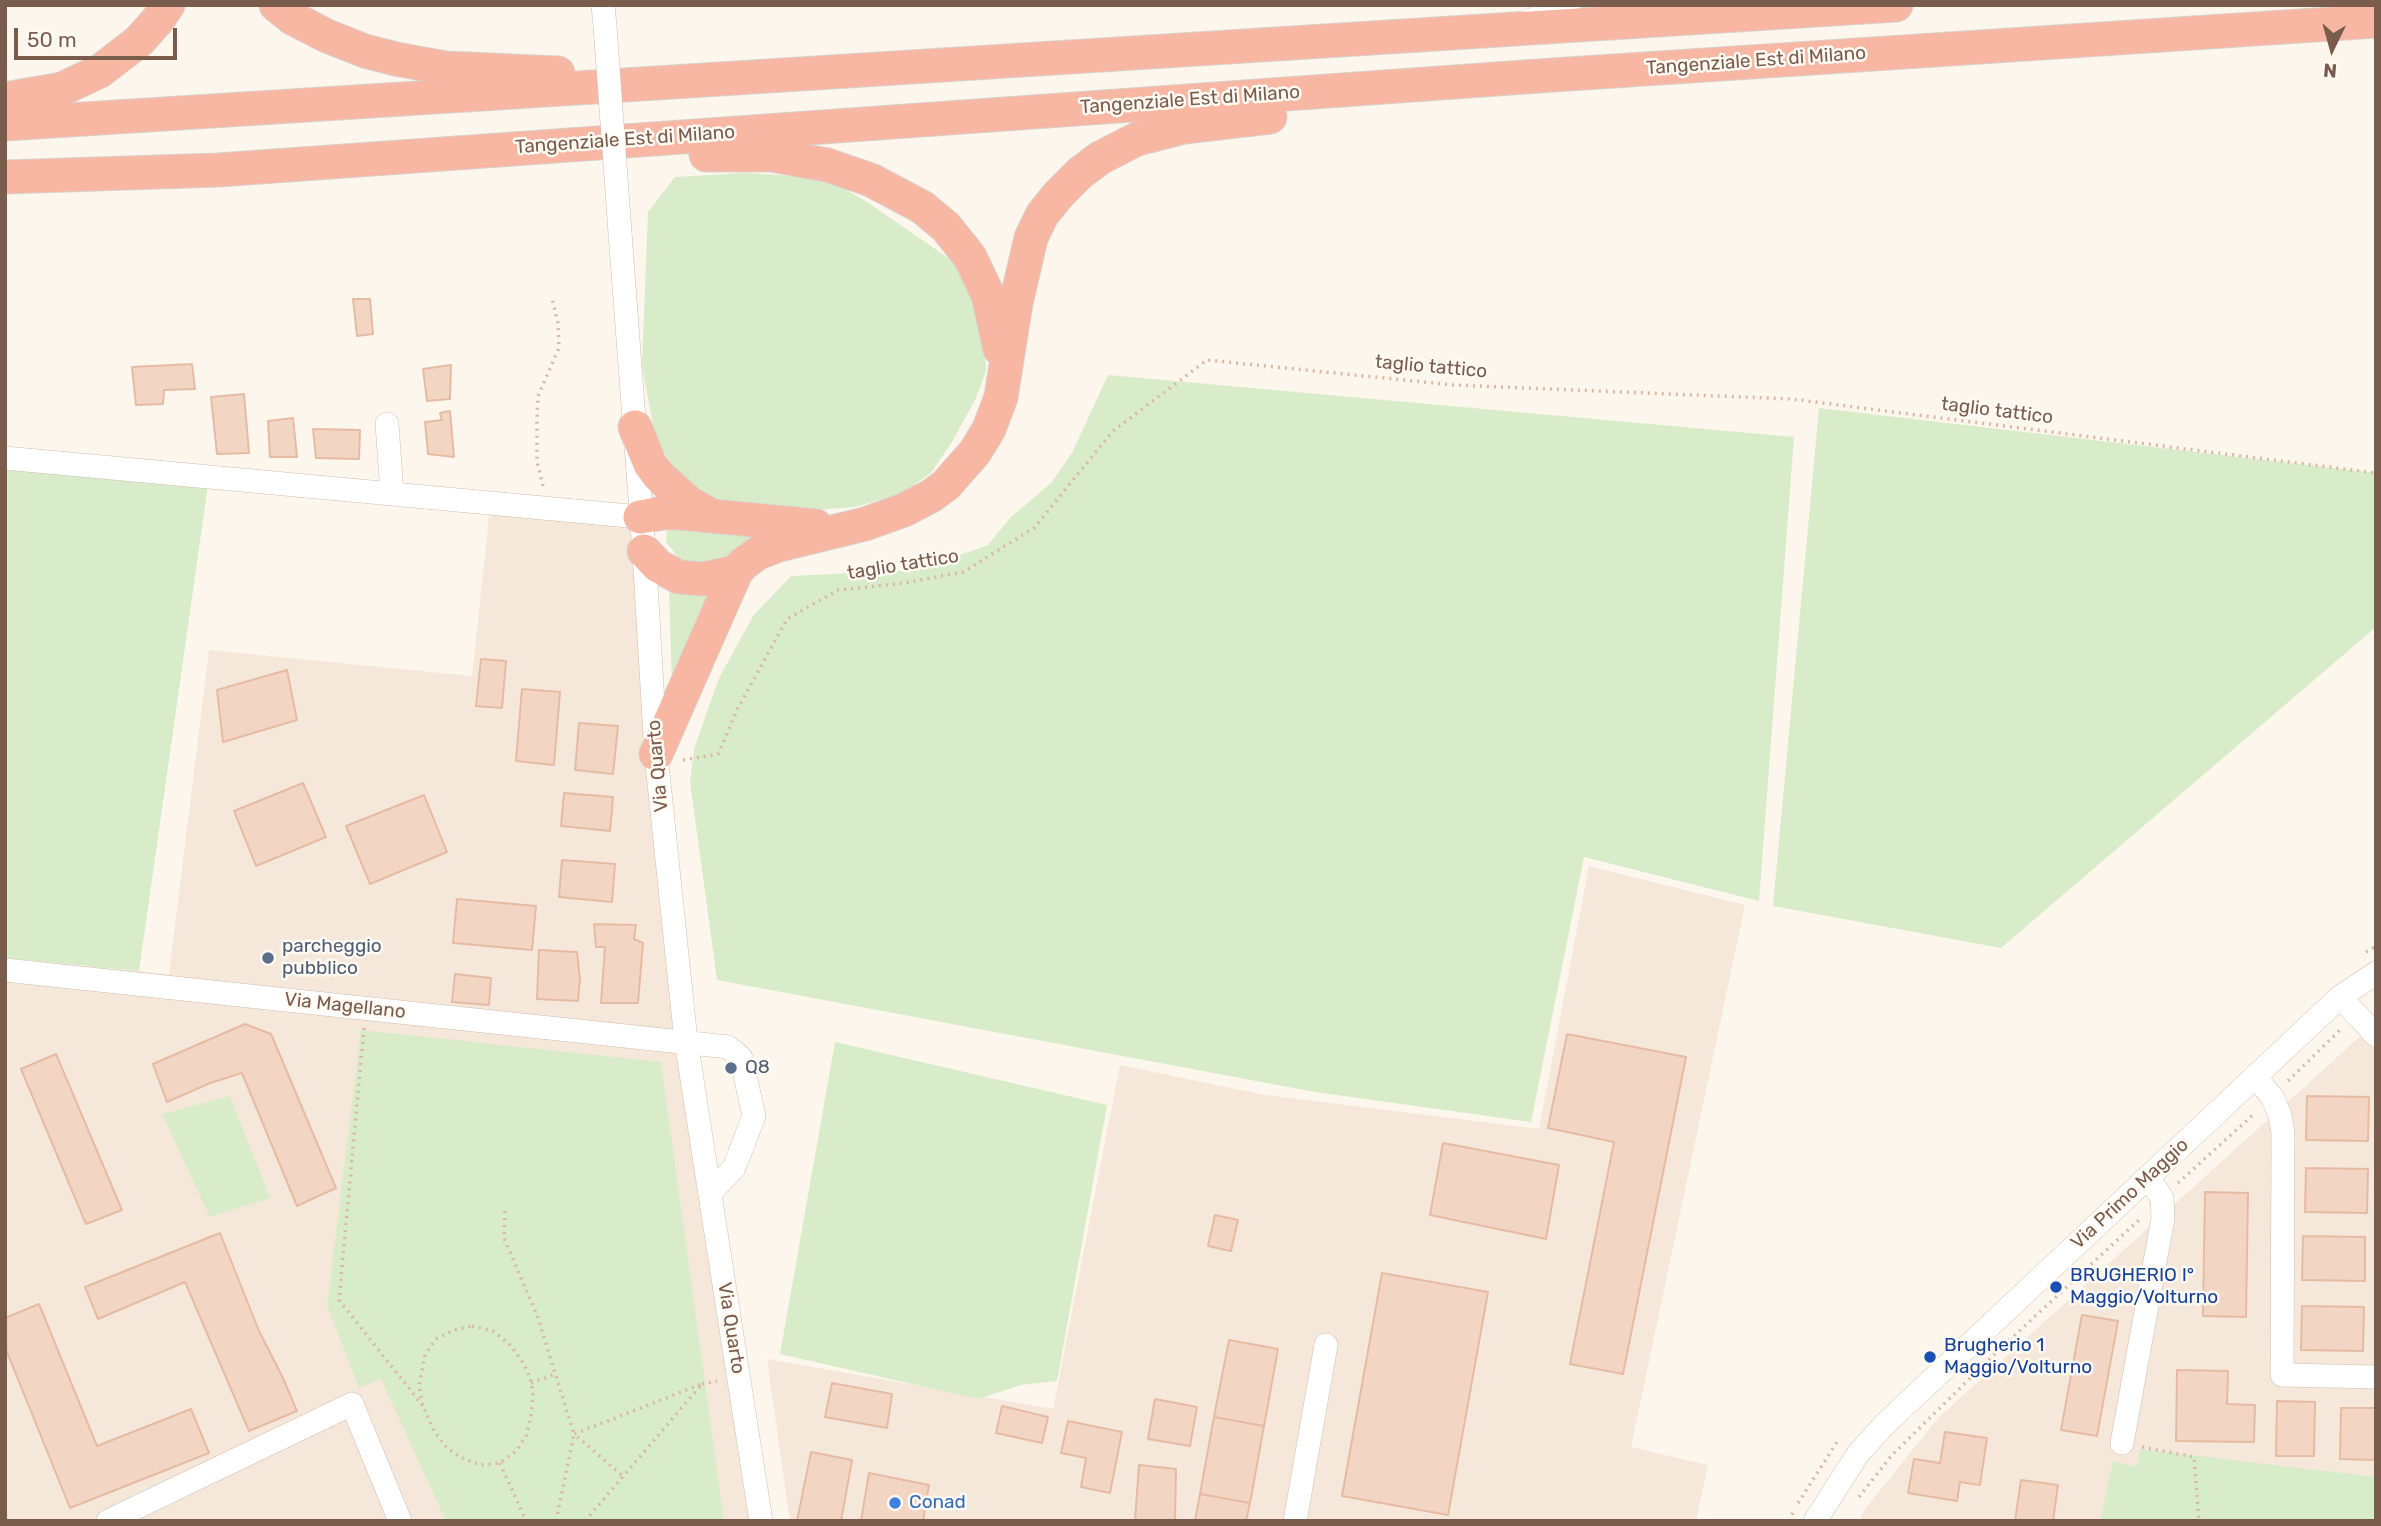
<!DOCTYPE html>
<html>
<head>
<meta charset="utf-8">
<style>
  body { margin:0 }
  #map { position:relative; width:2381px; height:1526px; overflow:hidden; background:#fdf6ec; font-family:Rubik,sans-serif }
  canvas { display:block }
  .frame { position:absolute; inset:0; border:7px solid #7a5c4d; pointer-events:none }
  .north { position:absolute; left:2297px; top:14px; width:70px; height:70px; -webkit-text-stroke:5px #fffaf3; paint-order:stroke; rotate:185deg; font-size:19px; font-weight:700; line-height:28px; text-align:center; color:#7a5c4d }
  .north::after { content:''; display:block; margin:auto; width:24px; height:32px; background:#7a5c4d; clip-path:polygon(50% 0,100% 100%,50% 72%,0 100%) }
  .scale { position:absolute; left:14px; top:28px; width:163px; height:32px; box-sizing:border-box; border:4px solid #7a5c4d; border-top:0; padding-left:9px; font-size:21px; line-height:24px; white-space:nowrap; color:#7a5c4d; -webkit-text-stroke:5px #fffaf3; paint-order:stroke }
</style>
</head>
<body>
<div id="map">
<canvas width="2381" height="1526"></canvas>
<div class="frame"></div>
<div class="north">N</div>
<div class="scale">50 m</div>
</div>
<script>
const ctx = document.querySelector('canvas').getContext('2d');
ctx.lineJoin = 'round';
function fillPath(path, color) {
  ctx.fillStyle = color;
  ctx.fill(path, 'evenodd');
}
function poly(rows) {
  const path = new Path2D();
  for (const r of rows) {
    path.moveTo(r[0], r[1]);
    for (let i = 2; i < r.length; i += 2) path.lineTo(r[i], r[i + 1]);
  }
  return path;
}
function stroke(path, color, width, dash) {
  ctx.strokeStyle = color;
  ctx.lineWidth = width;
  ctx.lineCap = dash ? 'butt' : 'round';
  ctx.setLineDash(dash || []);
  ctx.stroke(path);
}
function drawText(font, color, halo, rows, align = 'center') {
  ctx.font = font + ' Rubik,sans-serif';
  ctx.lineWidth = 5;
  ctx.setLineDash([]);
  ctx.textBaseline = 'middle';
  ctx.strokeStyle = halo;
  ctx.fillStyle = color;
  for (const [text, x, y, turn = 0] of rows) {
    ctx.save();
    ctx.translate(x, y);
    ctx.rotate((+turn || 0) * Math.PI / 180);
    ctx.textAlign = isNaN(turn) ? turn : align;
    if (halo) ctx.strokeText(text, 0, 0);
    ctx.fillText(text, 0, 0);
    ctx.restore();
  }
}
fillPath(poly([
  [490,508,634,520,753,1521,5,1521,5,958,169,974,209,650,472,676],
  [1589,866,1745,905,1631,1447,1708,1465,1696,1521,790,1521,767,1359,1053,1409,1120,1065,1265,1095,1539,1129],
  [2376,1022,2376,1521,1859,1521,1865,1509,1939,1417]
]), '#f5e8da');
fillPath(poly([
  [746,173,826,178,867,202,960,266,984,322,986,371,975,400,952,442,931,473,902,493,855,507,803,511,728,503,682,483,655,436,642,365,648,212,675,177],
  [1108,375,1794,437,1759,901,1584,857,1531,1122,1315,1092,717,980,690,782,694,749,719,678,753,616,791,576,917,570,988,545,1010,518,1052,482,1073,451],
  [1819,408,2376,473,2376,627,2001,948,1773,906],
  [5,466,208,485,139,971,5,958],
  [673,523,760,537,734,562,692,565,678,557,666,542,667,531],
  [669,588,712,594,672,687],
  [361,1030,661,1062,724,1521,446,1521,381,1379,359,1388,327,1305],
  [835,1042,1107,1105,1057,1381,1021,1385,978,1399,780,1354],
  [230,1096,270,1198,210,1217,162,1114],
  [2140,1449,2376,1477,2376,1521,2100,1521,2113,1461,2137,1467]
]), '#d8ecc9');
const building = poly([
  [353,299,370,299,373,334,357,336,353,299],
  [192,364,195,389,164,390,163,404,136,405,132,367,192,364],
  [451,365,450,399,427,401,423,369,451,365],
  [244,394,249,453,217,454,211,397,244,394],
  [450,411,454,457,428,454,425,422,442,420,440,413,450,411],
  [293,418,297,457,270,457,268,421,293,418],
  [313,429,360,430,359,459,316,458,313,429],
  [481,659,506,661,502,708,476,706,481,659],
  [287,670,297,720,223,742,217,690,287,670],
  [522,689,560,692,554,765,516,761,522,689],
  [579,723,618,726,613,774,575,770,579,723],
  [303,783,326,837,256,866,234,811,303,783],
  [564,793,613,797,610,831,561,826,564,793],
  [424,795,447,852,370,884,346,826,424,795],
  [562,860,615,864,612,902,559,897,562,860],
  [457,899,536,906,532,950,453,943,457,899],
  [594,924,636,925,634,939,643,943,638,1003,601,1003,605,947,596,947,594,924],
  [539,950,577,952,580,979,578,1001,537,999,539,950],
  [455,974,491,978,489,1005,452,1002,455,974],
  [245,1024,271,1034,336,1188,297,1206,242,1073,210,1083,167,1102,153,1064,245,1024],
  [1567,1034,1686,1057,1623,1374,1570,1364,1614,1142,1548,1128,1567,1034],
  [56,1054,122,1210,86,1224,21,1069,56,1054],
  [2307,1096,2369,1097,2368,1141,2306,1140,2307,1096],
  [1443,1143,1559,1165,1546,1239,1430,1215,1443,1143],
  [2306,1168,2368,1169,2367,1213,2305,1212,2306,1168],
  [2205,1192,2248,1193,2246,1317,2203,1316,2205,1192],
  [1215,1215,1238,1220,1231,1251,1208,1246,1215,1215],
  [220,1233,259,1331,282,1376,297,1411,249,1431,185,1282,98,1319,85,1287,220,1233],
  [2303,1236,2365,1237,2365,1281,2302,1280,2303,1236],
  [1382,1273,1488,1292,1448,1515,1342,1496,1382,1273],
  [39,1304,97,1446,191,1409,209,1453,70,1508,5,1347,5,1318,39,1304],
  [2302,1306,2364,1307,2363,1351,2301,1350,2302,1306],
  [2082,1315,2118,1321,2097,1436,2061,1430,2082,1315],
  [1229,1340,1278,1349,1264,1426,1214,1417,1229,1340],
  [2177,1370,2228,1371,2227,1404,2255,1405,2254,1442,2176,1441,2177,1370],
  [832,1383,892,1394,887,1428,825,1417,832,1383],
  [1155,1399,1197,1407,1190,1446,1148,1439,1155,1399],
  [2277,1401,2315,1402,2314,1456,2276,1456,2277,1401],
  [1002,1406,1048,1417,1042,1443,996,1433,1002,1406],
  [2341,1408,2376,1408,2376,1460,2340,1459,2341,1408],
  [1214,1417,1264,1426,1250,1503,1200,1494,1214,1417],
  [1068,1421,1122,1432,1110,1493,1081,1487,1086,1458,1061,1453,1068,1421],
  [1945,1432,1987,1438,1980,1485,1960,1482,1957,1501,1908,1493,1914,1459,1940,1463,1945,1432],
  [811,1452,852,1460,841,1521,797,1521,811,1452],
  [1139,1465,1176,1469,1175,1521,1135,1521,1139,1465],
  [869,1473,929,1485,923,1521,861,1521,869,1473],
  [2021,1480,2058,1485,2053,1521,2015,1521,2021,1480],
  [1200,1494,1250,1503,1246,1521,1195,1521,1200,1494]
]);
fillPath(building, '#f3d5c3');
stroke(building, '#e6bba3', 2);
const minor = poly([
  [603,5,605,26],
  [1529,21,1568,5],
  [620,233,644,551,656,754,686,1041,761,1521],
  [387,424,392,494],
  [5,458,640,517],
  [5,970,728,1047,741,1058,754,1116,734,1168,710,1193],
  [2340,997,2376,1035],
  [2255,1076,2272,1097,2280,1115,2283,1133,2282,1375,2376,1377],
  [2122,1443,2163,1218,2162,1198,2148,1177],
  [108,1521,352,1404,400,1521],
  [1295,1521,1326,1345],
  [1815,1521,1858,1454,1884,1425,2340,997,2376,973]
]);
const highway = poly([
  [276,5,292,18,327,36,365,51,396,59,445,68,558,73],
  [5,99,62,89,100,71,139,41,157,21,168,5],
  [5,124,1896,5],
  [706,155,772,155,827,165,871,180,922,207,946,227,970,257,988,295,1000,349],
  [5,177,218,170,1553,75,2376,21],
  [635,427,650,464,659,476,689,503,709,514],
  [640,517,663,513,681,513,816,526],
  [644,551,658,566,679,577,703,579,736,572],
  [656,754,736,572,743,564,758,553,779,545,865,524,904,510,931,496,946,485,975,452,989,429,1001,397,1016,303,1031,238,1042,215,1058,195,1080,173,1100,158,1137,139,1184,127,1270,117]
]);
stroke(minor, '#d1beb0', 24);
stroke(highway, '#dad1cd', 35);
stroke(poly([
  [543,486,537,462,537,418,538,396,559,348,558,323,552,298],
  [683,760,718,754,738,708,787,619,838,590,904,583,963,572,1034,528,1113,431,1207,360,1453,385,1791,399,2376,473],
  [2366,952,2376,946],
  [364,1028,339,1300,423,1406],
  [2288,1081,2340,1030],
  [2178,1183,2255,1113],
  [505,1211,504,1238,537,1315,574,1434,556,1521],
  [472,1326,493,1331,509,1344,521,1359,530,1377,533,1395,531,1417,526,1436,516,1451,500,1463,480,1465,464,1459,447,1448,434,1431,423,1406,419,1387,425,1355,436,1339,454,1330,472,1326],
  [531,1383,556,1374],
  [702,1384,717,1381],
  [2142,1447,2194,1457,2199,1521],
  [500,1463,526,1521],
  [1859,1497,1892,1455,2003,1346,2139,1220],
  [1798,1503,1837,1442],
  [585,1521,702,1384,574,1434,623,1476],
  [1789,1521,1794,1510]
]), '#d9b8a5', 3.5, [2, 5]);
stroke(minor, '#fff', 23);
stroke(highway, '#f7b7a3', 33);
const minorBridge = poly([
  [605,26,620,233]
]);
stroke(minorBridge, '#d1beb0', 24, []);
stroke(minorBridge, '#fff', 23);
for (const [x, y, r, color] of [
  [268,958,7,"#5c6f8a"],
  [731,1068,7,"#5c6f8a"],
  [2056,1287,7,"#1a4fb4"],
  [1930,1357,7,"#1a4fb4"],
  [895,1503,7,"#3f7fe0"]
]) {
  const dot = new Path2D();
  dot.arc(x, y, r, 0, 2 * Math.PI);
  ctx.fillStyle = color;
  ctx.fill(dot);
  stroke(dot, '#fffaf3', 2.5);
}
drawText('19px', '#7a5c4d', '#fffaf3', [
  ["Tangenziale Est di Milano",1756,61,-4],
  ["Tangenziale Est di Milano",1190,100,-4],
  ["Tangenziale Est di Milano",625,140,-4],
  ["taglio tattico",1431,367,5],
  ["taglio tattico",1997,411,7],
  ["taglio tattico",903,565,-9],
  ["Via Quarto",658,766,-95],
  ["Via Magellano",345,1006,6],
  ["Via Primo Maggio",2130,1194,-43],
  ["Via Quarto",731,1328,81]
]);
drawText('19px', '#4e5e75', '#fffaf3', [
  ["parcheggio",282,947],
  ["pubblico",282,969],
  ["Q8",745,1068]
], 'left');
drawText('19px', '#164399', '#fffaf3', [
  ["BRUGHERIO I°",2070,1276],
  ["Maggio/Volturno",2070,1298],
  ["Brugherio 1",1944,1346],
  ["Maggio/Volturno",1944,1368]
], 'left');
drawText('19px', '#366cbe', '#fffaf3', [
  ["Conad",909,1503]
], 'left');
</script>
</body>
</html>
